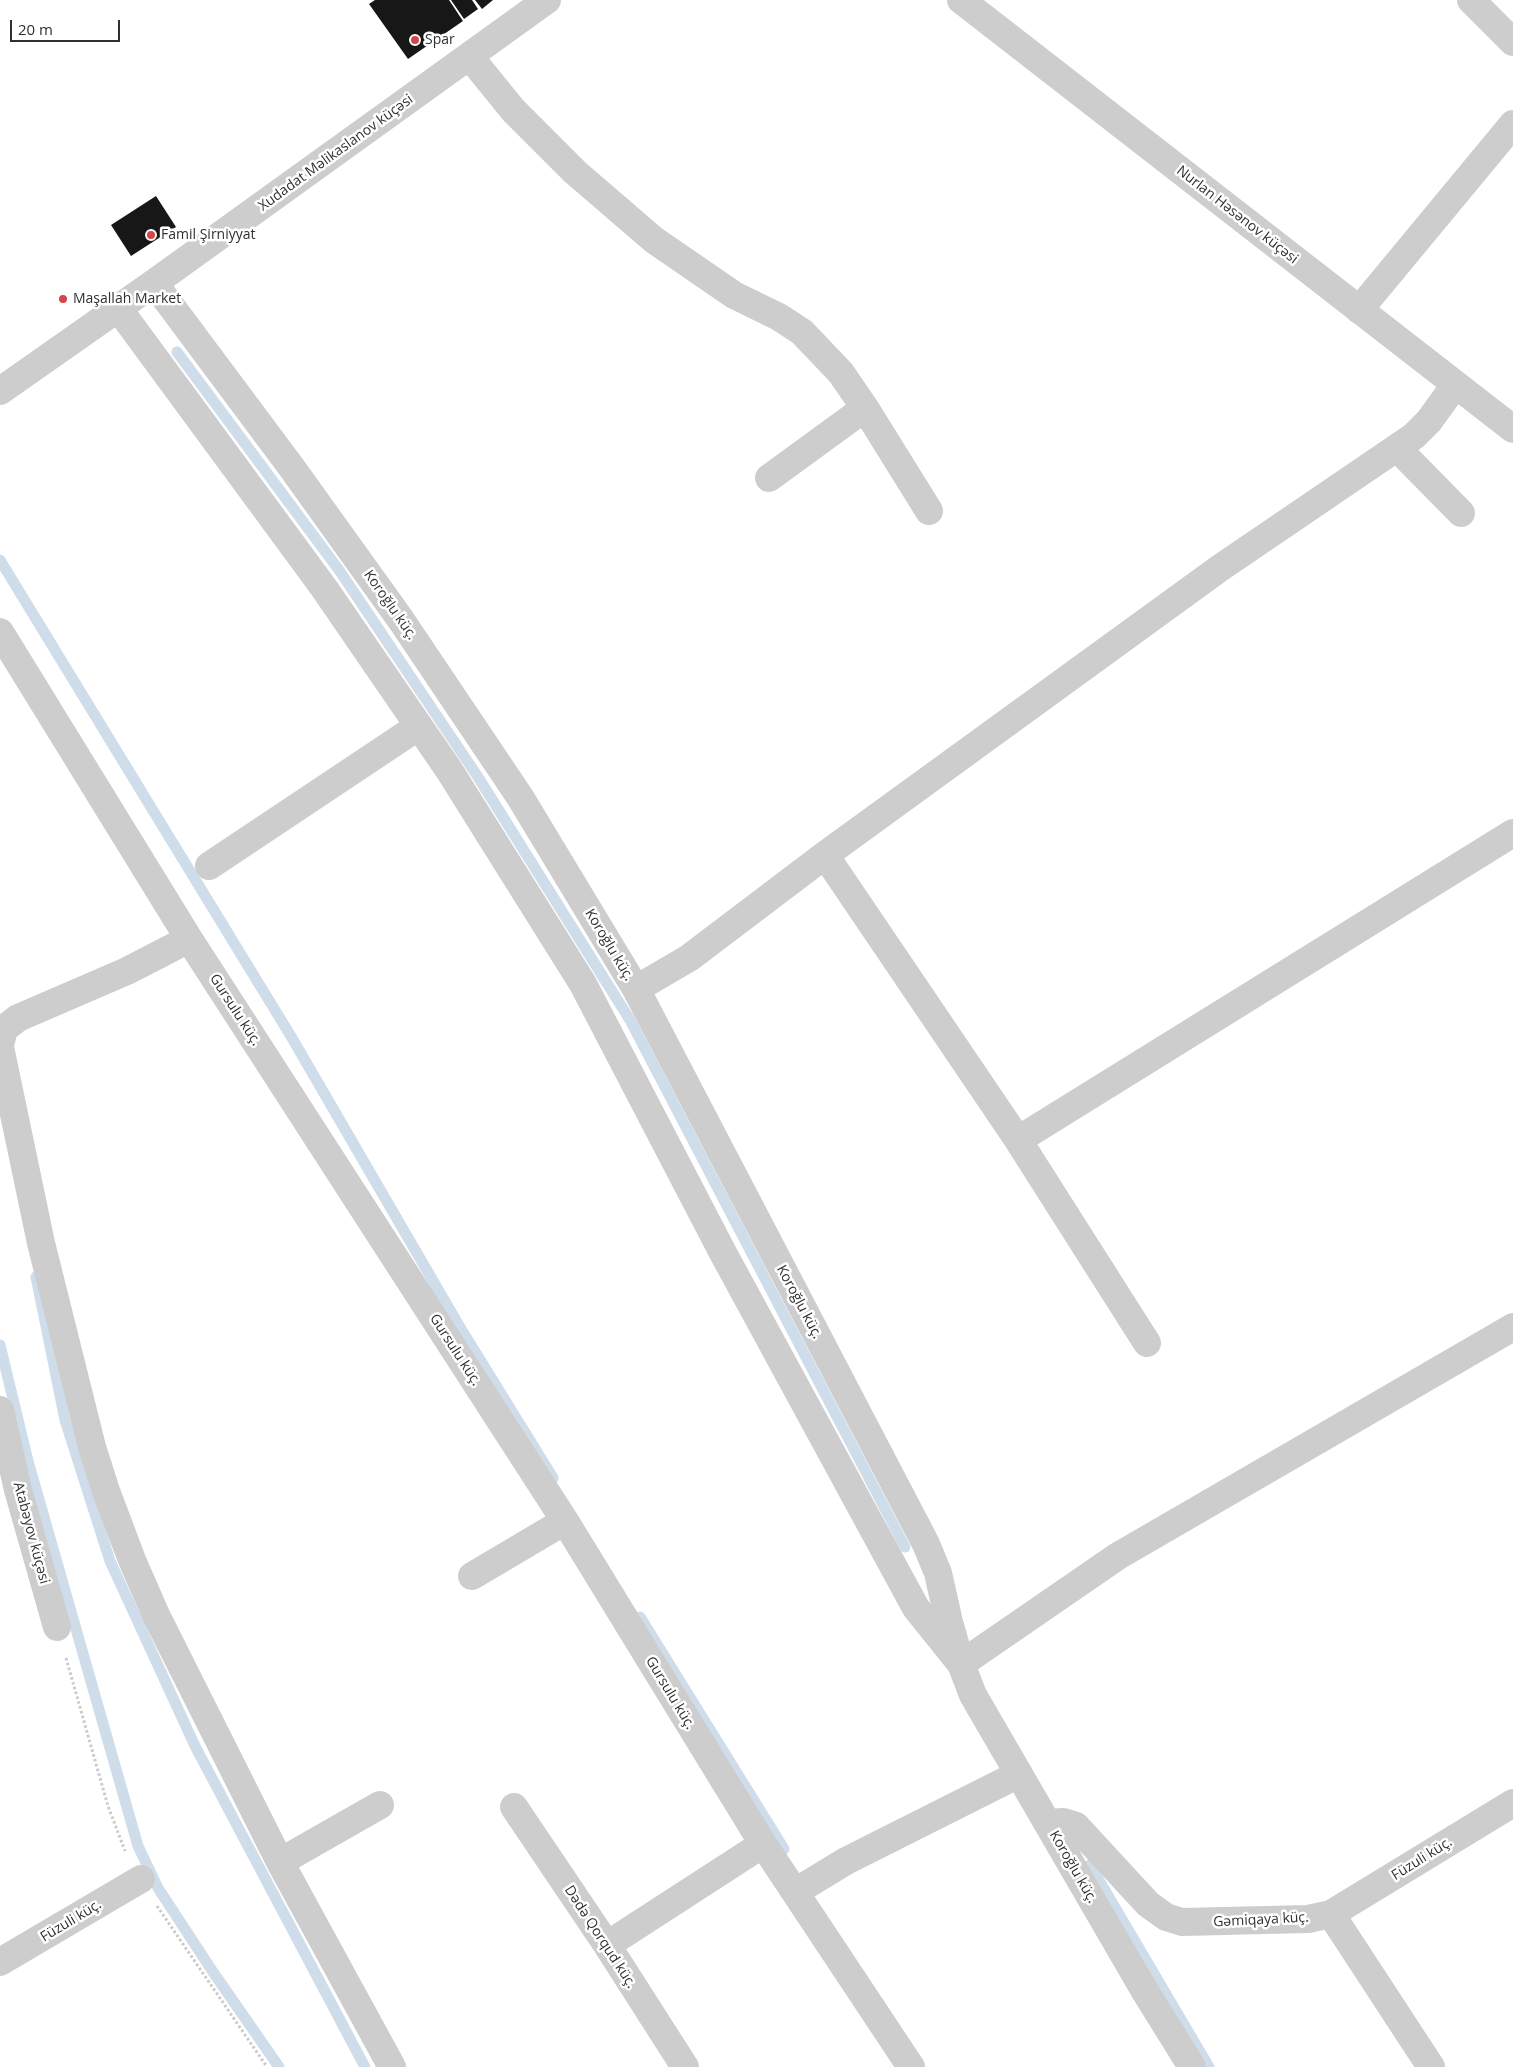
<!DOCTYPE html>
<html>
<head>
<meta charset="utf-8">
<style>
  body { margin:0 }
  #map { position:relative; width:1513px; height:2067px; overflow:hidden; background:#fff; font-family:"Open Sans",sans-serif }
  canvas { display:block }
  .scale { position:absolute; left:10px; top:20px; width:110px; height:22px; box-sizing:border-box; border:2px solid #303030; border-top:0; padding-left:6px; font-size:15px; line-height:18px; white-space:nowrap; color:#303030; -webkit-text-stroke:4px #fff; paint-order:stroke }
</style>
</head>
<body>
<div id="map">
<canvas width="1513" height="2067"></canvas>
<div class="scale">20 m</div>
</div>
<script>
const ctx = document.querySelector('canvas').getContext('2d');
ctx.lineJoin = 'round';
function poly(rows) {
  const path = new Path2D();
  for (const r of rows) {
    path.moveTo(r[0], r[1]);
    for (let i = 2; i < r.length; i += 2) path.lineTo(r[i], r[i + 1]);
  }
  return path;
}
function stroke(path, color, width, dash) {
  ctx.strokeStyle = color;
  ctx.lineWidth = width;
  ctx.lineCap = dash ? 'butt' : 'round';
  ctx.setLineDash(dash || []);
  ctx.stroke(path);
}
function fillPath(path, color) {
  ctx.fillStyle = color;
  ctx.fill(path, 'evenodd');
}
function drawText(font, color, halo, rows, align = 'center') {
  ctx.font = font + ' "Open Sans",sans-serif';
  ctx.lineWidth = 5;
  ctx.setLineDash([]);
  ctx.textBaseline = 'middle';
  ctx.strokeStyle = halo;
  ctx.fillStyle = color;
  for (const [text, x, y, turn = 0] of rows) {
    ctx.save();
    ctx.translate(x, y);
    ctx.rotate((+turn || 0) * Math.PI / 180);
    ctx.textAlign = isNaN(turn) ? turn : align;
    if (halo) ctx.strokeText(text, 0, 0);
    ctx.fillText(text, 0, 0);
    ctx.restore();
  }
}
stroke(poly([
  [177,352,339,570,478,777,630,1020,905,1547],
  [0,560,292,1038,461,1329,553,1478],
  [36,1277,65,1420,110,1561,195,1746,365,2067],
  [0,1345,28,1461,138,1846,158,1888,213,1972,279,2067],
  [640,1617,784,1849],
  [1090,1865,1209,2067]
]), '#cedde9', 11);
fillPath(poly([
  [375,0,449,0,463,21,408,59,369,4],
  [451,0,472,0,478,9,464,19],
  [475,0,493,0,482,9],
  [156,196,176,227,131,256,111,225]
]), '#171717');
stroke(poly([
  [66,1658,108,1806,125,1851],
  [157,1906,267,2067]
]), '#cacaca', 3, [2.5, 2.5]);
stroke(poly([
  [961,0,1513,429],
  [1471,0,1513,42],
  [470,57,513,110,575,172,654,240,734,295,779,317,802,332,841,373,865,408,929,511],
  [154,283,292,468,401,620,520,797,636,989,926,1544,938,1573,949,1622,961,1664,973,1695,1143,1988,1192,2067],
  [118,308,324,588,449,770,583,984,723,1253,916,1608,961,1664,1118,1556,1513,1327],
  [1359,310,1513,124],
  [0,391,154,283,547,0],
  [1397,448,1461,513],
  [769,478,865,408],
  [0,632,189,939,565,1521,763,1844,911,2067],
  [825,855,1018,1140,1147,1343],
  [209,866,419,726],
  [636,989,689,958,825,855,1220,568,1414,436,1429,421,1455,385],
  [0,1045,4,1029,18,1018,127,971,189,939],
  [0,1047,41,1243,92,1447,106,1491,132,1560,156,1615,280,1862,392,2067],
  [1018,1140,1513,833],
  [0,1410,18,1490,57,1627],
  [472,1576,565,1521],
  [514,1807,607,1945,685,2067],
  [1048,1823,1063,1822,1076,1826,1148,1904,1166,1917,1182,1922,1308,1919,1331,1914,1513,1803],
  [280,1862,380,1805],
  [795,1892,846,1861,1019,1774],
  [1331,1914,1431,2067],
  [607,1945,763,1844],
  [0,1962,141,1879]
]), '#cdcdcd', 28);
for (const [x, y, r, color] of [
  [415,40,5,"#d44648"],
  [151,235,5,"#d44648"],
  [63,299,5,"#d44648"]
]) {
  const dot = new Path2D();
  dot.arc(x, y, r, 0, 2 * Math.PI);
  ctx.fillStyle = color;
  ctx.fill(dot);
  stroke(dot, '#fff', 2);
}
drawText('14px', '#303030', '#fff', [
  ["Spar",425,40],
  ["Famil Şirniyyat",161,235],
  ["Maşallah Market",73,299]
], 'left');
drawText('14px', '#303030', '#fff', [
  ["Xudadat Məlikaslanov küçəsi",336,153,-36],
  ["Nurlan Həsənov küçəsi",1237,215,38],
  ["Koroğlu küç.",390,605,55],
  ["Koroğlu küç.",609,945,59],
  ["Gursulu küç.",235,1010,57],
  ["Koroğlu küç.",799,1302,62],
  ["Gursulu küç.",455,1350,57],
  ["Atabəyov küçəsi",31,1533,75],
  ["Gursulu küç.",670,1693,59],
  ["Füzuli küç.",1422,1859,-32],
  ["Koroğlu küç.",1073,1867,60],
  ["Gəmiqaya küç.",1261,1920,-3],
  ["Füzuli küç.",71,1921,-31],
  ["Dədə Qorqud küç.",600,1937,57]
]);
</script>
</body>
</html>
